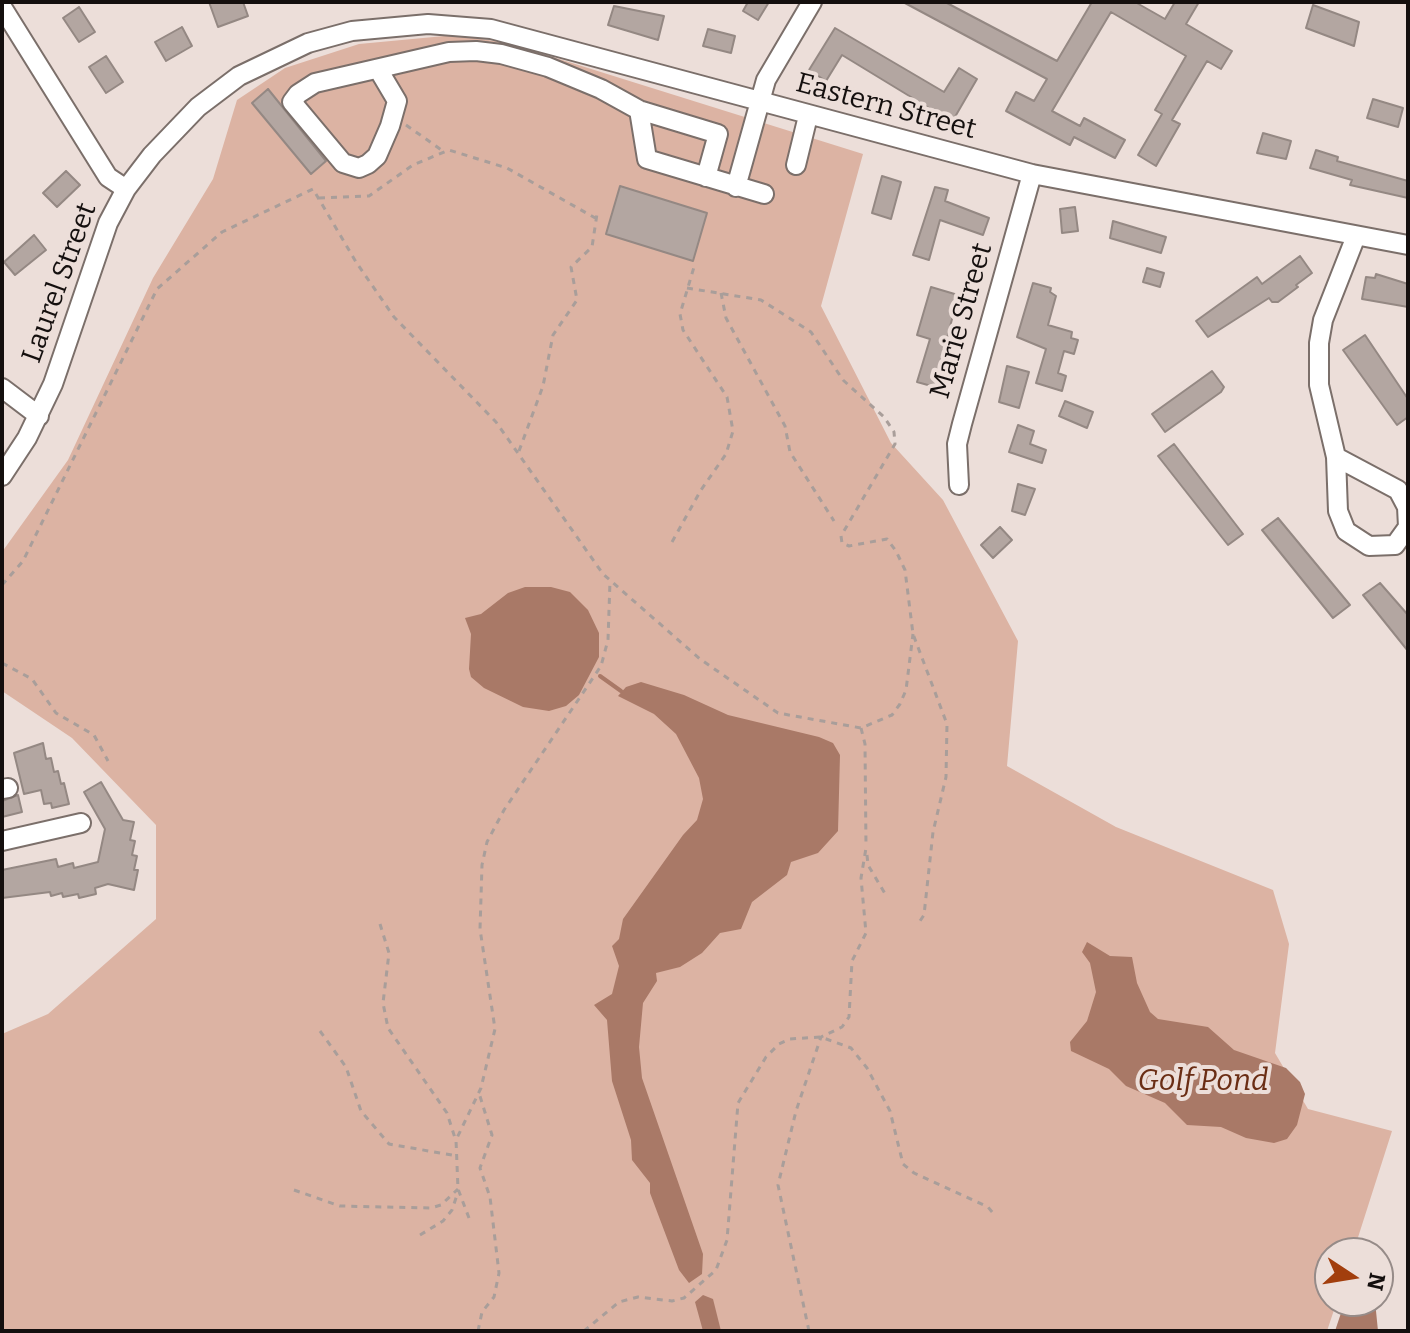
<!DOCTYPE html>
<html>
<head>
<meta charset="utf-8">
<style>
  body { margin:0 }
  #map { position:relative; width:1410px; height:1333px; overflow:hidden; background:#ecded9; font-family:Bitter,serif }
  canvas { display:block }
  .frame { position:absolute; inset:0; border:4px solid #140f0e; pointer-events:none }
  .north { position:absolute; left:1314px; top:1237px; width:80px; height:80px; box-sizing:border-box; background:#ecded9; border:2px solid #968b88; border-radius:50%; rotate:102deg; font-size:22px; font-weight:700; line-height:32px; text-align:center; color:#140f0e }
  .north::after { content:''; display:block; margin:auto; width:28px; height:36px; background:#a23e0d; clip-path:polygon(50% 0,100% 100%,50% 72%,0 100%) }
</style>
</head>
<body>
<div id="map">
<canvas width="1410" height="1333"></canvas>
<div class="frame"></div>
<div class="north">N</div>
</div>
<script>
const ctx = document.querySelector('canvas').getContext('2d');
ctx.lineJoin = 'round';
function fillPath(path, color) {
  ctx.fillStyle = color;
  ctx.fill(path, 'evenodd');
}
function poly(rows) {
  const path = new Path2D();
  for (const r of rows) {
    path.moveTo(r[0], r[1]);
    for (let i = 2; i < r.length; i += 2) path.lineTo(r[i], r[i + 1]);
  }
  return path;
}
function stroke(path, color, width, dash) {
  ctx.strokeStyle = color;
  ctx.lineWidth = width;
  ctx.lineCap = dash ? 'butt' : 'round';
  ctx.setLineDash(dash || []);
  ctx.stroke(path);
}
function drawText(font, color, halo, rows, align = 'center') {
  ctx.font = font + ' Bitter,serif';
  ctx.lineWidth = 8;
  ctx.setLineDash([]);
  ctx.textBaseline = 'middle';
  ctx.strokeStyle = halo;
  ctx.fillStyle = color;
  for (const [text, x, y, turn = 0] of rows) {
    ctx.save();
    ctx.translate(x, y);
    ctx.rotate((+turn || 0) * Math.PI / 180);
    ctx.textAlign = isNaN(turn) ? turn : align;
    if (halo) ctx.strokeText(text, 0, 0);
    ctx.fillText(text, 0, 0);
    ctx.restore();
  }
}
fillPath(poly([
  [455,35,508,43,863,154,821,306,891,443,943,500,1018,641,1007,766,1116,827,1273,890,1289,944,1275,1053,1308,1109,1392,1131,1353,1253,1330,1253,1330,1301,1337,1301,1327,1331,2,1331,2,1034,48,1014,156,919,156,825,72,738,2,691,2,552,68,460,153,278,213,179,237,100,285,68,359,44]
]), '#dcb3a3');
fillPath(poly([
  [525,587,551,587,570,592,588,610,599,633,599,657,579,695,566,706,549,711,523,707,484,688,471,677,469,669,471,634,465,618,481,614,508,593],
  [641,682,684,695,728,715,819,737,833,743,840,755,838,831,818,853,791,862,787,875,752,902,741,929,720,933,702,953,680,967,656,973,657,981,643,1003,639,1047,642,1078,703,1254,702,1274,689,1283,679,1270,650,1193,650,1183,632,1160,631,1140,612,1081,607,1020,594,1005,612,994,619,966,612,946,619,939,623,919,683,835,697,820,703,799,699,778,676,734,654,714,618,696,626,687],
  [1087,942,1110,956,1132,957,1137,983,1150,1012,1158,1019,1208,1027,1234,1050,1286,1068,1300,1082,1305,1094,1297,1125,1287,1139,1274,1143,1246,1138,1221,1127,1187,1125,1165,1103,1126,1086,1109,1069,1071,1051,1070,1042,1087,1021,1096,992,1090,963,1082,952],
  [703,1295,713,1299,721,1331,703,1331,695,1302],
  [1345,1301,1375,1301,1378,1331,1335,1331]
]), '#a97967');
stroke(poly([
  [600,676,621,691]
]), '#a97967', 4);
const building = poly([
  [209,2,243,2,248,16,218,27,209,2],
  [748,2,769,2,758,20,743,11,748,2],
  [903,2,945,2,1057,61,1092,2,1135,2,1165,19,1175,2,1199,2,1186,24,1232,51,1221,69,1207,61,1172,120,1180,124,1156,166,1138,155,1162,114,1155,110,1186,56,1111,12,1052,111,1080,126,1084,118,1125,140,1115,158,1074,137,1070,145,1006,111,1016,92,1034,101,1047,79,903,2],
  [1313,5,1359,22,1354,46,1306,28,1313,5],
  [614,6,664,16,658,40,608,25,614,6],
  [79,7,95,32,79,42,63,18,79,7],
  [182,27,192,46,166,61,155,42,182,27],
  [835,28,944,92,959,68,977,79,952,122,842,55,826,81,809,70,835,28],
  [708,29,735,36,731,53,703,46,708,29],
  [106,56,123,82,106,93,89,67,106,56],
  [268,89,326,161,311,174,252,103,268,89],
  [1373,99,1403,108,1398,127,1367,118,1373,99],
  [1263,133,1291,141,1286,159,1257,153,1263,133],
  [1316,150,1338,157,1337,161,1408,181,1408,198,1350,185,1352,180,1310,168,1316,150],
  [66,171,80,185,57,207,43,193,66,171],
  [882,176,901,182,891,219,872,213,882,176],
  [620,186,707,213,693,261,606,234,620,186],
  [935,187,948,190,945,201,989,218,983,235,940,220,929,260,913,255,935,187],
  [1075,207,1078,231,1062,233,1060,209,1075,207],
  [1113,221,1166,237,1161,253,1110,238,1113,221],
  [34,235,46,250,15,275,4,262,34,235],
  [1300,256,1312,273,1296,285,1298,287,1278,302,1272,302,1269,298,1208,337,1196,321,1257,277,1262,284,1300,256],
  [1147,268,1164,273,1160,287,1143,282,1147,268],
  [1376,274,1408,284,1408,307,1362,299,1366,277,1375,278,1376,274],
  [1033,283,1051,288,1050,292,1056,296,1048,325,1072,332,1071,338,1078,340,1074,354,1064,351,1058,373,1066,376,1062,391,1036,383,1046,349,1017,337,1033,283],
  [931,287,958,295,935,387,917,382,930,339,917,335,931,287],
  [1365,335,1408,399,1408,417,1397,425,1343,350,1365,335],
  [1007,366,1029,372,1019,408,999,402,1007,366],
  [1212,371,1224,387,1221,392,1165,432,1152,414,1212,371],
  [1065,401,1093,412,1087,428,1059,416,1065,401],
  [1018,425,1034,431,1030,444,1046,450,1042,463,1009,452,1018,425],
  [1174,444,1243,534,1228,545,1158,456,1174,444],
  [1018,484,1035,489,1025,515,1012,511,1018,484],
  [1278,518,1350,605,1333,618,1262,530,1278,518],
  [1000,527,1012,540,993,558,981,545,1000,527],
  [1380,583,1408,615,1408,651,1363,595,1380,583],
  [43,743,46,759,51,758,54,772,58,771,61,784,64,783,69,804,52,808,51,803,44,804,41,790,24,794,14,753,43,743],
  [101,782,123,820,134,822,130,840,135,841,132,855,137,856,134,870,138,870,134,890,108,884,95,888,96,894,79,898,78,894,63,897,62,893,51,896,50,892,2,898,2,870,56,859,58,867,73,863,74,868,98,862,105,829,84,792,101,782],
  [18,795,22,812,2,817,2,801,18,795]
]);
fillPath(building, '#b3a6a1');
stroke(building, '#948883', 2);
const minor = poly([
  [2,7,108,177,126,189],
  [378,69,397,101,390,126,377,156,368,164,359,168,343,163,292,102,298,94,315,83,449,52,476,51,501,54,548,67,601,89,639,110,718,134,706,177],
  [639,110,647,159,764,194],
  [796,165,808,116],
  [736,187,766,80,812,2],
  [2,388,39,416],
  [1336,457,1398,490,1407,507,1408,527,1395,545,1369,546,1346,531,1338,511,1336,457,1319,385,1319,343,1323,320,1356,236],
  [2,476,27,438,53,384,108,223,126,189,152,155,198,107,239,76,308,43,352,31,428,24,491,29,1032,174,1408,245],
  [959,485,957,444,962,424,1032,174],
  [2,789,8,788],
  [2,841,81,823]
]);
stroke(minor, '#7b6f6a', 22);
stroke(poly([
  [406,125,443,151],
  [319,198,369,196,413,165,449,150,507,168,597,219],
  [687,288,761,300,811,332,843,380,884,417,894,432,895,444,841,536,842,543,849,546,887,539,896,551,905,570,913,634,947,724,946,777,933,832,924,915,918,924],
  [721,293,726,318,785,426,790,452,834,521],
  [519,451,543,386,553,335,577,300,571,267,592,247,597,214],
  [672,542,701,490,726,454,733,431,727,397,683,330,680,314,694,267],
  [2,585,23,561,157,289,222,232,313,189,356,262,394,317,496,422,603,574,700,659,778,713,861,728,892,715,900,704,906,690,913,634],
  [2,663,32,679,56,713,94,735,108,761],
  [861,728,865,744,866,847],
  [867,855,868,865,887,897],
  [380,924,389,953,383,1003,388,1028,447,1113,455,1138],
  [320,1031,346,1067,361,1111,389,1144,457,1156],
  [294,1190,340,1206,431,1208,441,1205,458,1189],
  [469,1218,458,1189,456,1140,481,1088,495,1029,480,929,482,865,487,842,504,810,601,666,608,640,610,581],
  [420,1235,443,1221,452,1210,458,1192],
  [478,1331,482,1312,494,1297,499,1273,490,1197,480,1168,492,1135,479,1093],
  [584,1331,619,1302,638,1297,672,1301,684,1298,716,1270,727,1240,738,1103,766,1057,779,1044,790,1039,821,1037,851,1048,867,1068,890,1111,903,1164,914,1173,988,1207,993,1213],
  [809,1331,778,1185,796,1111,821,1037,842,1027,849,1017,852,961,866,933,861,878,866,848]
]), '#a99e9a', 3, [6, 6]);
stroke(minor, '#fff', 18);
drawText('28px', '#140f0e', '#ecded9', [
  ["Eastern Street",886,107,15],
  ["Laurel Street",60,283,-70],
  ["Marie Street",962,321,-74]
]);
drawText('italic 30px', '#6a2d14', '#ecded9', [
  ["Golf Pond",1203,1082]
]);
</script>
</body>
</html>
